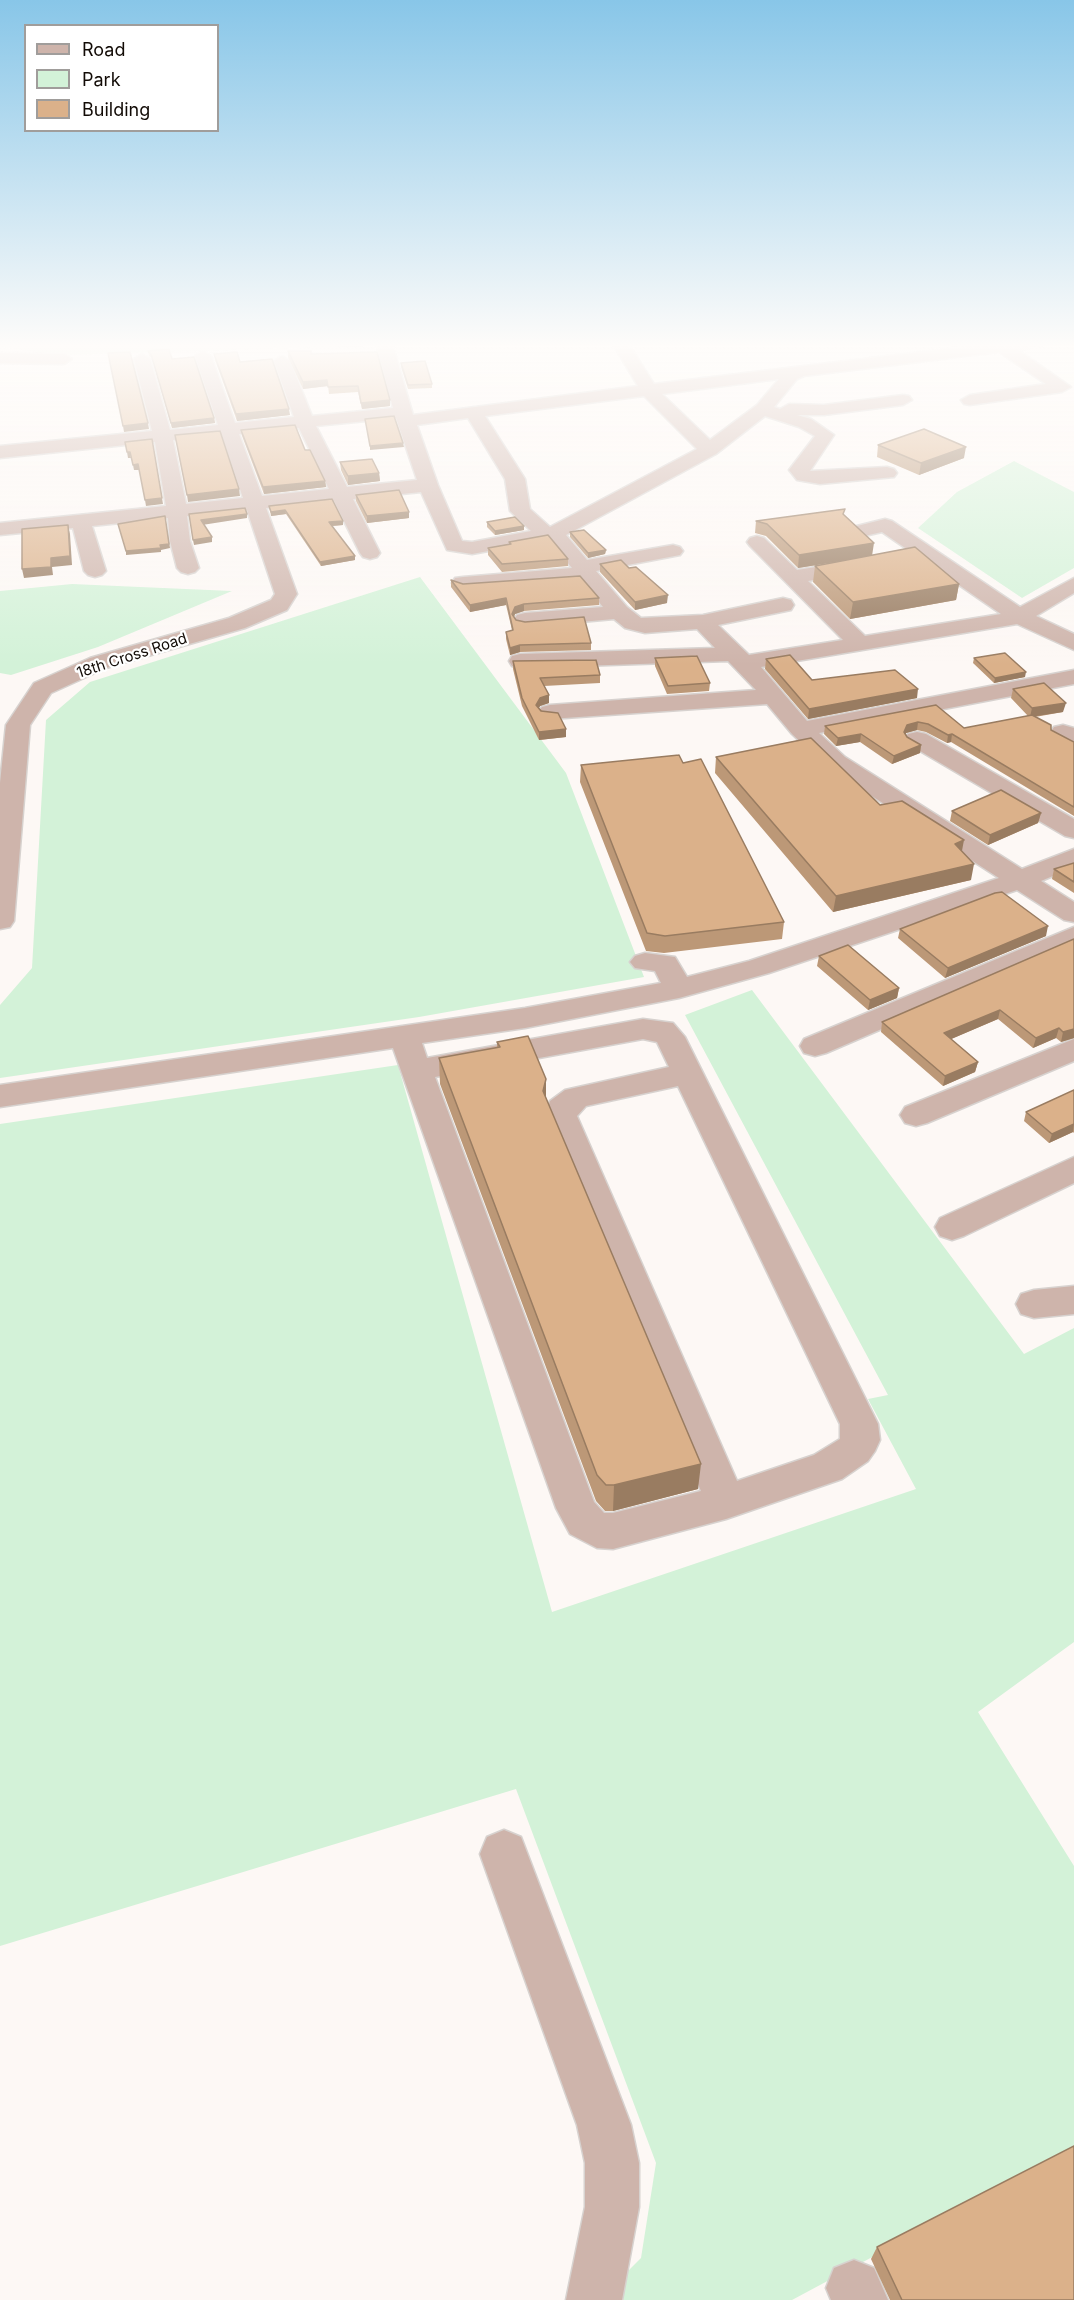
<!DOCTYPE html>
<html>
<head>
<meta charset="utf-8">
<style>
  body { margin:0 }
  #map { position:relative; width:1074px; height:2300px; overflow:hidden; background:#fdf8f5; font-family:Inter,sans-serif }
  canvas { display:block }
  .legend { position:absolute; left:24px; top:24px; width:195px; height:108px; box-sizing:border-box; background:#fff; border:2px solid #a09d9b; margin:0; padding:8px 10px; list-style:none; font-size:18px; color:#120b06 }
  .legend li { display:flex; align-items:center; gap:12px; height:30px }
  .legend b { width:30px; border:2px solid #a09d9b }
</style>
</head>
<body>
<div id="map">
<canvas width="1074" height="2300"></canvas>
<ul class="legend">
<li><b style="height:8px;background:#ceb4ab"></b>Road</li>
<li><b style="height:16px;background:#d3f2d8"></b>Park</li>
<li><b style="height:16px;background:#dbb18a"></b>Building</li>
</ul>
</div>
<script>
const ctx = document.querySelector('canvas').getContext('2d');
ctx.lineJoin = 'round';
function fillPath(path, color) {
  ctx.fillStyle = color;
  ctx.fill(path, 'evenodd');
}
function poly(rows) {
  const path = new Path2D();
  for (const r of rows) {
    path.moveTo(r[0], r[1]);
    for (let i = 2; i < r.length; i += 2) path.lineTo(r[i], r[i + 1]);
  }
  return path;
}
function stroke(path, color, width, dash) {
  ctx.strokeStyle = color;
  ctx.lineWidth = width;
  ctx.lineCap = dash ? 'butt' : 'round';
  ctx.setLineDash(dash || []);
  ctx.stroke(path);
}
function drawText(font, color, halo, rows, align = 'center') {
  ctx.font = font + ' Inter,sans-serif';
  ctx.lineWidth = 4.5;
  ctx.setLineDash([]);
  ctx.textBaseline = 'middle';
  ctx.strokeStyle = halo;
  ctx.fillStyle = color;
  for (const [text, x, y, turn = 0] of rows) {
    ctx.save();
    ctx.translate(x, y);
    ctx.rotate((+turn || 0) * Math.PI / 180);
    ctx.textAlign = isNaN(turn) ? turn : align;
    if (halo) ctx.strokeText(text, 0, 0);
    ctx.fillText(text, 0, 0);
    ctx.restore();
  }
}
fillPath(poly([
  [0,343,367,343,367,346,60,355,0,347],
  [1014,461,1074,492,1074,568,1022,598,918,528,957,492],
  [420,577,566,773,644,977,419,1017,0,1078,0,1005,32,968,46,720,90,682],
  [72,584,232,591,98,647,11,675,0,673,0,591],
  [752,990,1024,1354,1074,1328,1074,1642,978,1712,1074,1866,1074,2149,792,2300,599,2300,641,2258,656,2163,516,1789,0,1946,0,1124,398,1065,552,1612,916,1489,868,1399,888,1395,685,1015]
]), '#d3f2d8');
const minor = poly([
  [376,343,392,343,413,415,638,386,612,343,628,343,654,384,996,343,1043,343,1041,346,1018,350,1071,387,1062,392,970,405,964,404,961,400,970,395,1046,384,999,352,804,376,797,379,774,407,780,409,789,404,824,405,903,395,909,396,912,400,903,405,824,415,797,415,811,419,834,435,810,471,887,467,894,469,897,473,894,477,820,484,797,480,789,470,815,436,799,427,765,416,716,454,566,535,587,560,673,545,680,547,683,551,680,555,596,571,627,607,641,618,703,615,783,598,791,600,794,605,791,610,718,625,749,655,843,640,750,546,747,542,750,538,757,536,764,538,797,570,859,560,866,562,869,566,866,570,808,581,865,636,1001,614,882,532,860,537,853,535,850,531,853,527,885,519,892,521,1020,607,1074,578,1074,593,1036,616,1074,634,1074,650,1017,624,761,667,807,721,1074,670,1074,684,819,733,845,757,1022,869,1074,849,1074,867,1041,881,1074,902,1074,922,1064,920,1017,890,769,973,679,998,525,1028,422,1043,427,1058,643,1019,673,1023,685,1037,878,1424,880,1440,875,1451,868,1461,842,1479,726,1519,613,1549,597,1548,570,1534,556,1508,393,1048,0,1107,0,1085,525,1008,661,983,655,971,635,968,630,962,635,956,645,953,675,957,687,977,749,961,999,878,827,767,792,734,767,704,550,719,542,717,538,712,542,707,550,705,756,690,728,661,520,668,512,666,509,661,512,656,520,654,715,648,697,629,645,633,625,628,614,619,525,627,517,625,514,620,517,615,525,613,603,607,581,580,463,589,455,588,452,583,455,578,463,577,572,568,549,540,472,554,447,550,421,492,353,499,380,553,377,557,370,559,363,557,360,553,334,501,266,508,297,594,287,610,245,628,106,668,51,693,30,725,14,921,10,927,0,929,0,783,6,725,34,683,90,658,229,618,271,600,275,594,247,510,187,516,190,541,199,568,195,572,188,574,181,572,177,568,170,541,168,518,92,526,106,571,102,575,95,577,88,575,84,571,73,528,0,535,0,523,166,506,155,442,0,458,0,446,152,431,134,359,142,354,150,359,170,430,218,425,195,356,203,351,211,356,235,423,294,417,274,361,282,356,290,361,312,416,393,408,376,343],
  [779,379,757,405,710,440,662,394,779,379],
  [644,396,697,449,550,527,530,509,525,479,485,416,644,396],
  [396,418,417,480,347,487,316,426,396,418],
  [468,418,505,479,510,511,531,531,472,542,462,541,438,485,417,425,468,418],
  [299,428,329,489,262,496,239,434,299,428],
  [222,435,243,498,186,504,173,440,222,435],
  [643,1039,657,1042,669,1067,565,1090,550,1101,545,1116,701,1491,613,1513,604,1513,594,1502,435,1077,643,1039],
  [678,1086,840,1424,840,1439,814,1455,737,1481,577,1116,586,1106,678,1086],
  [0,353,64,354,72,359,64,364,0,363,0,353],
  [1063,725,1074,728,1074,745,1054,737,1051,732,1054,727,1063,725],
  [917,732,926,734,1074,819,1074,838,1065,836,908,744,905,739,908,734,917,732],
  [1074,927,1074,946,826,1053,815,1056,804,1053,800,1046,804,1039,1074,927],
  [1074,1039,1074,1061,927,1123,916,1126,905,1123,900,1115,905,1107,1074,1039],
  [1074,1157,1074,1183,964,1236,952,1240,940,1236,935,1227,940,1218,1074,1157],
  [1074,1286,1074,1314,1034,1318,1021,1314,1016,1304,1021,1294,1034,1290,1074,1286],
  [504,1830,521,1837,631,2125,639,2163,639,2207,622,2300,566,2300,585,2207,585,2163,577,2125,480,1854,487,1837,504,1830],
  [854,2260,874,2268,888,2300,831,2300,826,2288,834,2268,854,2260]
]);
stroke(minor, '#d7d2cf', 3);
fillPath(minor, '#ceb4ab');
fillPath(poly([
  [148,351,172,359,214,418,215,423,172,428,152,358,149,356],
  [288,351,311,354,390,406,362,409,358,392,329,394,328,386,303,389,288,357],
  [214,354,240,362,290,415,237,421,215,360],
  [401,363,432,384,432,388,408,389,401,367],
  [241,430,325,481,326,487,264,494,242,436],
  [878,445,964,458,919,475,877,457],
  [340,462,379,473,380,481,348,485,341,470],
  [356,495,409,518,367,523,356,501],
  [269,506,343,525,332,526,355,560,321,566,286,514,271,516],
  [844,515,872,555,959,584,956,600,850,619,813,582,815,566,860,558,798,568,766,536,755,533,756,521],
  [487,522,524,526,524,530,495,535,487,527],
  [570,532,606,550,605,554,588,558,570,537],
  [509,542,568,559,568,566,502,572,488,555,488,548,509,544],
  [600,564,629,568,667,603,635,610,600,572],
  [451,580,463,584,599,598,599,605,524,611,515,614,514,617,516,620,591,643,591,650,520,652,510,655,506,639,506,632,512,630,506,605,470,612,451,587],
  [655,658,710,683,709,691,667,694,655,666],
  [974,658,1025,677,994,683,973,663],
  [766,659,812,680,917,698,808,719,765,669],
  [513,661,600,675,600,683,544,686,549,695,549,703,540,706,539,708,566,729,566,737,539,740,522,706,513,669],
  [1013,689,1063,712,1035,717,1051,730,1074,742,1074,816,951,742,947,743,926,732,917,730,906,733,906,734,907,737,921,745,920,753,892,764,860,742,836,746,824,734,825,726,936,705,964,728,1028,716,1011,698],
  [716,757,880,805,962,851,971,880,833,912,715,773],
  [683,763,784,922,782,939,664,953,646,951,580,782,581,765],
  [952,811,1041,813,1038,823,988,845,950,821],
  [1074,863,1074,893,1052,879,1054,869],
  [900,929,1046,936,945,978,898,938],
  [1074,939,1074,1038,1061,1042,1056,1038,1033,1048,998,1019,951,1039,978,1062,975,1072,943,1086,881,1032,882,1022],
  [819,956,899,988,897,998,868,1010,817,966],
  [497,1042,546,1099,698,1489,613,1511,605,1511,596,1501,440,1084,439,1058,497,1048],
  [1074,1090,1074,1133,1073,1132,1049,1143,1024,1121,1026,1112],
  [877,2247,1074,2300,890,2300,871,2259]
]), '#bc9877');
fillPath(poly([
  [327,380,328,386,303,389,303,382],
  [390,400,390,406,362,409,361,403],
  [289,409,290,415,237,421,236,414],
  [214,418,215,423,172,428,171,423],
  [148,423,149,429,124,432,123,426],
  [403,443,404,447,370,450,370,446],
  [966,447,964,458,919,475,921,463],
  [127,452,130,452,131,458,128,458],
  [138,464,139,470,134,470,133,465],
  [379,473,380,481,348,485,348,476],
  [325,481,326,487,264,494,263,487],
  [239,489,240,496,188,502,187,495],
  [162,498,163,504,146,506,145,500],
  [285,510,286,514,271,516,271,512],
  [409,512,409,518,367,523,367,516],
  [247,514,247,518,202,525,201,520],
  [165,516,170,548,161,550,161,552,126,555,126,551,160,545],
  [343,521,343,525,330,526,329,522],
  [68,525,70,534,72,565,52,567,53,575,24,578,22,569],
  [524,526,524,530,495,535,495,531],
  [212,537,212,542,194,545,193,540],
  [874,543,872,556,798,568,799,555],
  [606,550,605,554,588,558,588,553],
  [355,556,355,560,321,566,320,562],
  [959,584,956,600,850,619,853,602],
  [668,595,667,603,635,610,635,602],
  [506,598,506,605,470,612,470,605],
  [524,604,524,611,515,614,512,621,512,614,515,607],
  [520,645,520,652,510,655,510,648],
  [1026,672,1025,677,994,683,995,678],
  [918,689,917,698,808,719,809,709],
  [549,695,549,703,540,706,536,713,536,705,540,698],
  [1066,703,1063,712,1030,717,1032,708],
  [918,722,917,730,906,733,903,740,904,732,907,725],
  [566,729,566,737,539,740,539,732],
  [861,734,860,742,836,746,838,738],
  [952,734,951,742,947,743,948,735],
  [921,745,920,753,892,764,894,756],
  [1041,813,1038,823,988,845,990,835],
  [964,840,961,856,955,844],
  [974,864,971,880,833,912,836,896],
  [1048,926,1046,936,945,978,948,968],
  [899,988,897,998,868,1010,870,1000],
  [1000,1010,998,1019,942,1043,944,1033],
  [1059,1028,1056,1038,1033,1048,1036,1038],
  [1074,1029,1074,1038,1061,1042,1063,1032],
  [978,1062,975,1072,943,1086,945,1076],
  [546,1079,546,1105,543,1091],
  [1074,1124,1073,1132,1049,1143,1052,1134],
  [701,1464,698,1489,613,1511,614,1485]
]), '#997c61');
const building = poly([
  [169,349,172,359,194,357,214,418,171,423,151,354,148,351,169,349],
  [288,351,311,351,311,354,377,352,390,400,361,403,358,386,328,387,327,380,303,382,288,351],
  [130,352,148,423,123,426,108,353,130,352],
  [237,352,240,362,272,359,289,409,236,414,214,354,237,352],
  [425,361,432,384,408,385,401,363,425,361],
  [394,416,403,443,370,446,365,419,394,416],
  [295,425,305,450,310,450,325,481,263,487,241,430,295,425],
  [924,429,966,447,921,463,878,445,924,429],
  [220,431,239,489,187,495,175,435,220,431],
  [152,439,162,498,145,500,138,464,133,465,130,452,127,452,125,442,152,439],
  [372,459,379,473,348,476,340,462,372,459],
  [399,490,409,512,367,516,356,495,399,490],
  [332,499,343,521,329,522,355,556,320,562,285,510,271,512,269,506,332,499],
  [245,508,247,514,201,520,212,537,193,540,189,514,245,508],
  [845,509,843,514,874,543,799,555,767,524,756,521,845,509],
  [165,516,169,544,160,545,161,548,126,551,118,524,165,516],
  [515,517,524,526,495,531,487,522,515,517],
  [68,525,70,556,51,558,51,567,22,569,22,529,68,525],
  [584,530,606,550,588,553,570,532,584,530],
  [548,535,568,559,502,564,488,548,511,544,509,542,548,535],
  [915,547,959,584,853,602,815,566,915,547],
  [621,560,629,568,636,567,668,595,635,602,600,564,621,560],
  [580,576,599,598,524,604,515,607,512,614,516,620,525,622,584,617,591,643,520,645,510,648,506,632,513,630,506,598,470,605,451,580,463,584,580,576],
  [1005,653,1026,672,995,678,974,658,1005,653],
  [790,655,812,680,895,670,918,689,809,709,766,659,790,655],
  [697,656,710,683,668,686,655,658,697,656],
  [596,660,600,675,540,678,549,695,540,698,536,705,541,711,558,713,566,729,539,732,522,698,513,661,596,660],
  [1044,683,1066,703,1032,708,1013,689,1044,683],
  [936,705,964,728,1032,715,1051,725,1051,730,1074,742,1074,807,952,734,948,735,928,724,918,722,907,725,904,732,907,737,921,745,894,756,861,734,838,738,825,726,936,705],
  [811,738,880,805,902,801,964,840,955,844,974,864,836,896,716,757,811,738],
  [679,755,683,763,701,759,784,922,665,936,647,933,581,765,679,755],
  [1001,790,1041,813,990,835,952,811,1001,790],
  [1074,863,1074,882,1054,869,1074,863],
  [1002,892,1048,926,948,968,900,929,995,893,1002,892],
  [1074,939,1074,1029,1063,1032,1059,1028,1036,1038,1000,1010,944,1033,978,1062,945,1076,882,1022,1074,939],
  [848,945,899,988,870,1000,819,956,848,945],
  [528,1036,546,1079,543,1091,701,1464,614,1485,606,1485,597,1475,439,1058,500,1047,497,1042,528,1036],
  [1074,1090,1074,1124,1052,1134,1026,1112,1074,1090],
  [1074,2146,1074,2300,902,2300,877,2247,1074,2146]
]);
fillPath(building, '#dbb18a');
stroke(building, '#997c61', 1.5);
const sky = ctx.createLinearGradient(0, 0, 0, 665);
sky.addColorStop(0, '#88c6e8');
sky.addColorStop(0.52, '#fefcfa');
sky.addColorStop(1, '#fefcfa00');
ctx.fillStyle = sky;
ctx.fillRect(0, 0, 1074, 665);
drawText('15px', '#120b06', '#fff', [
  ["18th Cross Road",132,656,-18]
]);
</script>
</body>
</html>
